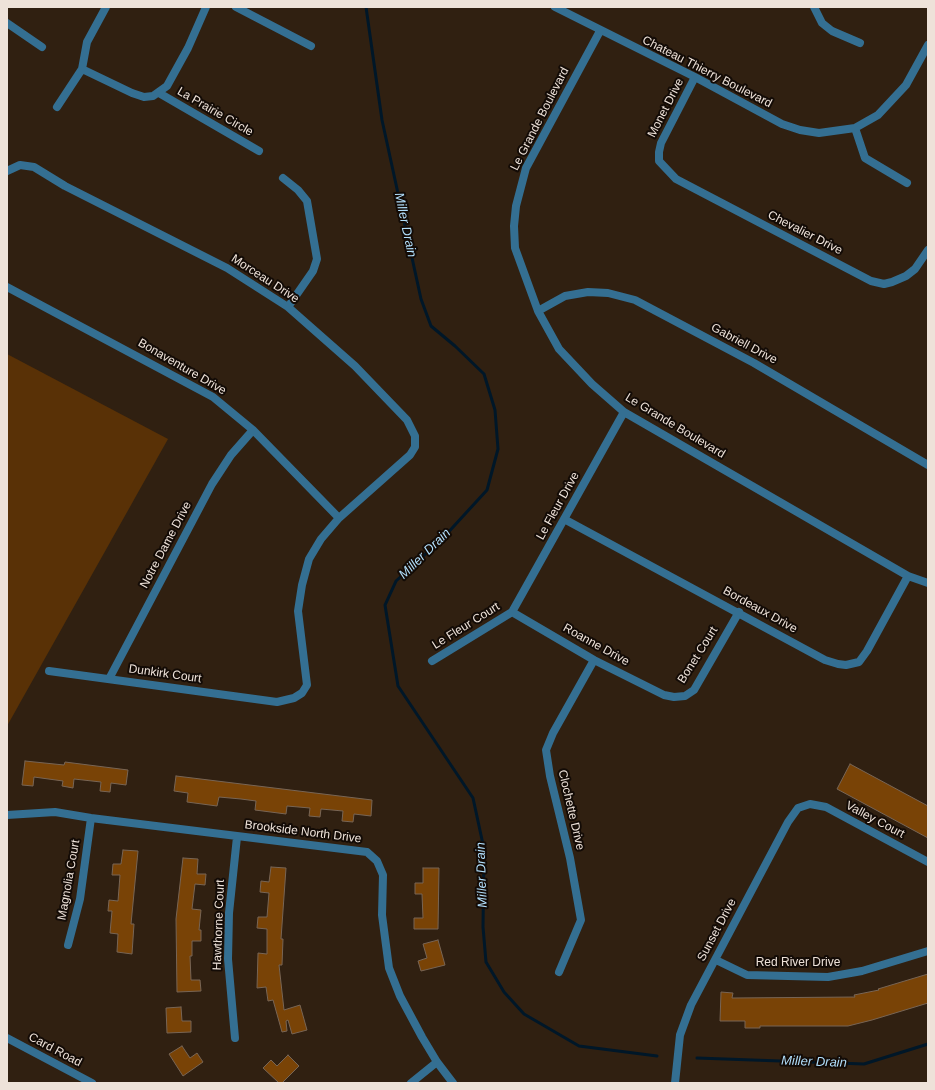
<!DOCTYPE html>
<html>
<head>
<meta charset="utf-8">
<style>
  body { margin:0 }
  #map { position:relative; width:935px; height:1090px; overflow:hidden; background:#302011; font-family:Helvetica,sans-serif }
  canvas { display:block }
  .frame { position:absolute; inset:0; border:8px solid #eee2d9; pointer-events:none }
</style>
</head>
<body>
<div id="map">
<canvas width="935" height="1090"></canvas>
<div class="frame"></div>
</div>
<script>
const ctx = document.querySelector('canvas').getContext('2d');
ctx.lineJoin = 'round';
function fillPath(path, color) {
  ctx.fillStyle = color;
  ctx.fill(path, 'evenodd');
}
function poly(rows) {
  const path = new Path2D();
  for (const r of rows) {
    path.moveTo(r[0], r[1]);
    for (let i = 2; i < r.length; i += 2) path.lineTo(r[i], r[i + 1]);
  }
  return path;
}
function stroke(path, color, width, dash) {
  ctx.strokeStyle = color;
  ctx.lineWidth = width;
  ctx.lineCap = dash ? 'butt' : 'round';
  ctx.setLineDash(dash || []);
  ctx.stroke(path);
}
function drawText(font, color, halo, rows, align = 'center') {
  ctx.font = font + ' Helvetica,sans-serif';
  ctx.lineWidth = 4;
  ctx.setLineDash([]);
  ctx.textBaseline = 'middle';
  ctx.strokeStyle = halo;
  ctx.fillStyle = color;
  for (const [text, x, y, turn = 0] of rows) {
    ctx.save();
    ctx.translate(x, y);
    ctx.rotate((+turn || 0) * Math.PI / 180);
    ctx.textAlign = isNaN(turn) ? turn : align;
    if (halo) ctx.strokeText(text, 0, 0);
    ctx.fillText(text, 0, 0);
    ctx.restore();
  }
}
fillPath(poly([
  [7,354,168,439,7,726]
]), '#593106');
stroke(poly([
  [366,7,382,120,421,299,431,326,455,346,484,374,495,410,498,449,487,490,443,538,396,581,385,605,398,686,473,798,484,849,483,927,486,962,504,992,524,1014,579,1046,657,1056],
  [697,1058,864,1064,928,1044]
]), '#001728', 3);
const building = poly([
  [25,761,64,765,65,762,128,770,126,785,111,783,110,792,100,791,101,782,74,779,73,788,62,786,63,781,34,777,33,786,22,785,25,761],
  [850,764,928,806,928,838,837,789,850,764],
  [176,776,372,800,371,816,354,814,353,822,342,821,343,811,321,809,320,817,309,816,310,808,287,806,286,814,255,810,256,801,241,799,219,797,217,806,187,802,188,793,174,791,176,776],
  [123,850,138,851,131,924,134,924,132,954,117,952,118,934,110,933,112,911,108,911,109,900,118,901,120,875,112,875,113,864,121,864,123,850],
  [183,858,198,859,197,874,206,874,205,885,195,884,192,909,201,910,199,930,201,930,201,941,192,941,192,956,190,956,191,980,200,980,201,991,177,992,176,919,183,858],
  [271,867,286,868,281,939,283,939,282,965,279,965,284,1010,300,1005,307,1030,292,1034,288,1020,286,1021,287,1031,282,1032,273,1000,268,1001,266,987,257,988,258,953,267,954,267,929,257,928,258,917,267,917,269,893,260,892,261,881,269,882,271,867],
  [423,868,439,868,438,929,414,929,414,918,423,918,422,894,415,894,415,883,423,883,423,868],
  [438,940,445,965,421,971,418,961,427,958,423,944,438,940],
  [928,974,928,1003,872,1020,848,1026,760,1026,760,1028,745,1028,745,1021,720,1021,721,992,733,993,732,998,855,997,854,995,879,990,878,989,928,974],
  [181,1007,182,1021,191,1021,191,1032,167,1033,166,1008,181,1007],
  [182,1046,190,1058,197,1053,203,1062,183,1076,169,1054,182,1046],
  [288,1055,299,1066,282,1083,279,1083,263,1068,271,1060,277,1066,288,1055]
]);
fillPath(building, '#794306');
stroke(building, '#786555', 1);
stroke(poly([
  [236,7,311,46],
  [555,7,695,77,782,124,800,130,819,133,855,128,878,115,906,85,928,45],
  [814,7,822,23,832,31,860,43],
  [7,23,42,47],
  [600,31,526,168,516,206,514,226,515,248,538,311,559,349,592,384,624,412,908,576,928,583],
  [82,69,132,93,144,97,153,96,167,86,188,48,206,7],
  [695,77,661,143,659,152,659,161,676,179,871,281,884,284,892,282,906,276,915,269,928,250],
  [159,93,259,151],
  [57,107,82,69,87,42,106,7],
  [855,128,865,158,907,183],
  [7,171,20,165,34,167,65,186,227,268,288,307,355,366,407,420,415,436,415,447,410,455,339,518,321,539,309,559,302,585,298,611,307,685,302,693,294,698,277,702,49,671],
  [283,178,298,190,307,201,317,259,313,271,288,307],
  [7,287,213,397,253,430,339,518],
  [538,311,565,296,588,292,608,293,635,300,754,363,928,465],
  [564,519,825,660,838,664,846,665,859,662,867,651,908,576],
  [512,612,594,660,664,695,674,697,685,696,694,690,739,612],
  [432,661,512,612,624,412],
  [109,679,212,484,231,455,253,430],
  [7,815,55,812,91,818,367,852,377,861,383,875,382,915,389,968,400,996,422,1037,437,1062,453,1083],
  [68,945,80,899,91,818],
  [716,960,747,975,828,977,862,971,928,951],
  [559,972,581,920,570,858,550,776,546,750,553,733,594,660],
  [235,1038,228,959,229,913,237,837],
  [411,1083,437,1062],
  [675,1083,680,1035,691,1005,788,822,798,808,810,804,826,807,928,862]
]), '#346f92', 8);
stroke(poly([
  [7,1038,92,1083]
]), '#346f92', 8);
drawText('12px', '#eee2d9', '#130b06', [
  ["Chateau Thierry Boulevard",707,72,27],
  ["Monet Drive",666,108,-63],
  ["La Prairie Circle",215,112,30],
  ["Le Grande Boulevard",540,119,-63],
  ["Chevalier Drive",805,233,27],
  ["Morceau Drive",265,279,33],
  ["Gabriell Drive",744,344,28],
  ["Bonaventure Drive",182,367,30],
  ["Le Grande Boulevard",675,426,31],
  ["Le Fleur Drive",558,506,-61],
  ["Notre Dame Drive",166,545,-62],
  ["Bordeaux Drive",760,610,29],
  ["Le Fleur Court",466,626,-32],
  ["Roanne Drive",596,645,29],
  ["Bonet Court",698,655,-58],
  ["Dunkirk Court",165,674,8],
  ["Clochette Drive",571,810,77],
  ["Valley Court",875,820,28],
  ["Brookside North Drive",303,832,7],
  ["Magnolia Court",69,880,-80],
  ["Hawthorne Court",219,925,-88],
  ["Sunset Drive",717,930,-62],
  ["Red River Drive",798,963],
  ["Card Road",55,1050,28]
]);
drawText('italic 13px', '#b2dffc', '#130b06', [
  ["Miller Drain",405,225,78],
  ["Miller Drain",425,554,-44],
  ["Miller Drain",482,875,-92],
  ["Miller Drain",814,1062,2]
]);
</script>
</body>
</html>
